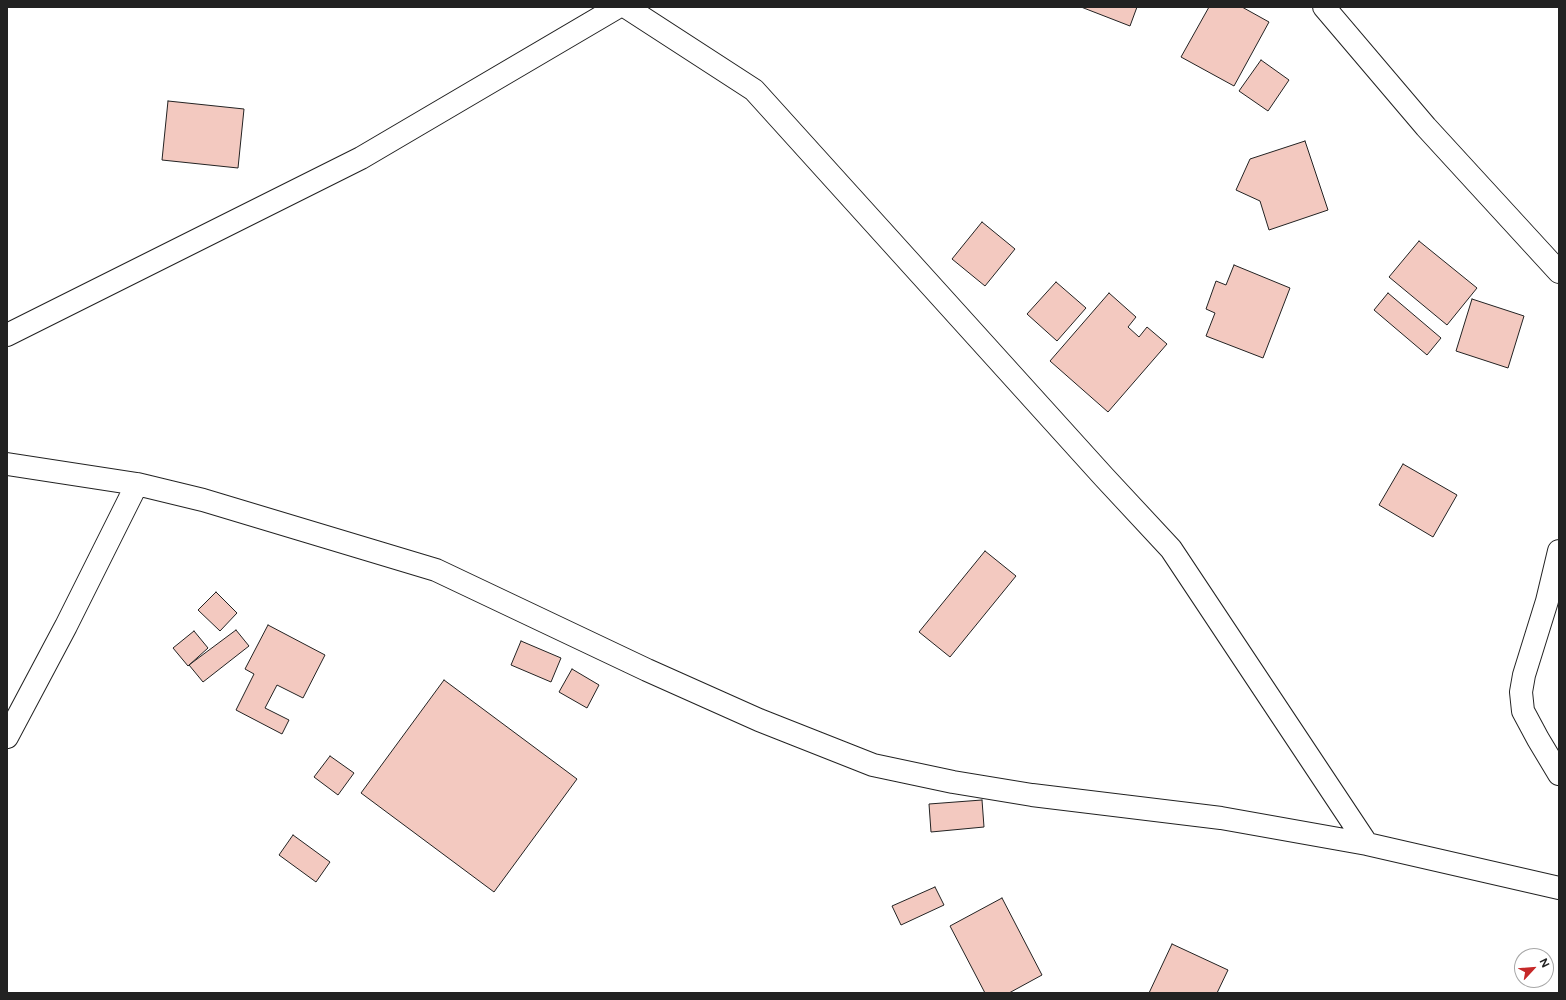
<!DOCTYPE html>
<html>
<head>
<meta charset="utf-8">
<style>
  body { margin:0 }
  #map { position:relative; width:1566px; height:1000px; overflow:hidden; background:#fff; font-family:Figtree,sans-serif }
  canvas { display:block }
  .frame { position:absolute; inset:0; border:8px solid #222; pointer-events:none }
  .north { position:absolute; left:1514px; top:948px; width:40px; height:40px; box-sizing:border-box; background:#fff; border:1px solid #a7a7a7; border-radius:50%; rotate:64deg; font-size:11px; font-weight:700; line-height:16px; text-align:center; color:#222 }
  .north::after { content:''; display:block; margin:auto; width:14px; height:18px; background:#c62828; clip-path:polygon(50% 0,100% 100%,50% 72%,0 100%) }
</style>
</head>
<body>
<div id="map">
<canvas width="1566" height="1000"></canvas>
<div class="frame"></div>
<div class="north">N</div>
</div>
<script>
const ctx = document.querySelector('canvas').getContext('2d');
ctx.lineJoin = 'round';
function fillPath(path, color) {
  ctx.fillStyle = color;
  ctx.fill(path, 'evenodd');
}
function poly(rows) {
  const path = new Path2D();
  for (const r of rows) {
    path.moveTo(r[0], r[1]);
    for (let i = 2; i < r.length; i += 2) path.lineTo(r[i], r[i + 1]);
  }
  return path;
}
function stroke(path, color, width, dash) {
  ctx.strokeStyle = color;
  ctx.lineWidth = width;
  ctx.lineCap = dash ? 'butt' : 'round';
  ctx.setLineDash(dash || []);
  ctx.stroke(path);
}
const building = poly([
  [1081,7,1137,7,1130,26,1081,7],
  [1209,7,1242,7,1269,22,1234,86,1181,57,1209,7],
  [1261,60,1289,80,1268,111,1239,91,1261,60],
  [168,101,244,109,238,168,162,160,168,101],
  [1305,141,1328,210,1269,230,1260,201,1236,190,1250,159,1305,141],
  [982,222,1015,249,985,286,952,259,982,222],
  [1419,241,1477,288,1447,325,1389,277,1419,241],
  [1234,265,1290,288,1263,358,1206,336,1215,313,1206,309,1216,281,1226,285,1234,265],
  [1056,282,1086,308,1057,341,1027,314,1056,282],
  [1109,293,1136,317,1128,327,1139,337,1147,327,1167,344,1108,412,1050,361,1109,293],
  [1388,293,1441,338,1427,355,1374,310,1388,293],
  [1472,299,1524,316,1508,368,1456,351,1472,299],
  [1403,464,1457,495,1433,537,1379,505,1403,464],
  [985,551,1016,576,950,657,919,632,985,551],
  [216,592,237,613,220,631,198,610,216,592],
  [268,625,325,655,303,698,277,685,265,708,289,720,282,734,236,710,254,674,245,669,268,625],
  [236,630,249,646,203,682,189,665,236,630],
  [194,631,208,648,188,666,173,648,194,631],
  [521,641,561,658,551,682,511,665,521,641],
  [572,669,599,685,587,708,559,692,572,669],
  [444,680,577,779,494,892,361,793,444,680],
  [330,756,354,773,338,795,314,777,330,756],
  [982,800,984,827,931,832,929,804,982,800],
  [293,835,330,862,316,882,279,855,293,835],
  [935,887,944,905,901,925,892,906,935,887],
  [1002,898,1042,975,1009,993,985,993,950,926,1002,898],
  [1172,944,1228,970,1217,993,1149,993,1172,944]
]);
fillPath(building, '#f3c9c0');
stroke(building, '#222', 1);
const minor = poly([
  [626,7,754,90,1104,477,1171,549,1367,844],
  [1324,7,1426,127,1559,272],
  [7,335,361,158,618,7],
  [7,464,137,484,203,500,436,570,647,670,759,720,873,765,953,782,1032,795,1221,818,1367,844,1559,888],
  [1559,551,1547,601,1524,675,1521,692,1523,711,1538,739,1559,774],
  [7,737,66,626,137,484]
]);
stroke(minor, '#222', 24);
stroke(minor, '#fff', 22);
</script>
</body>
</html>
